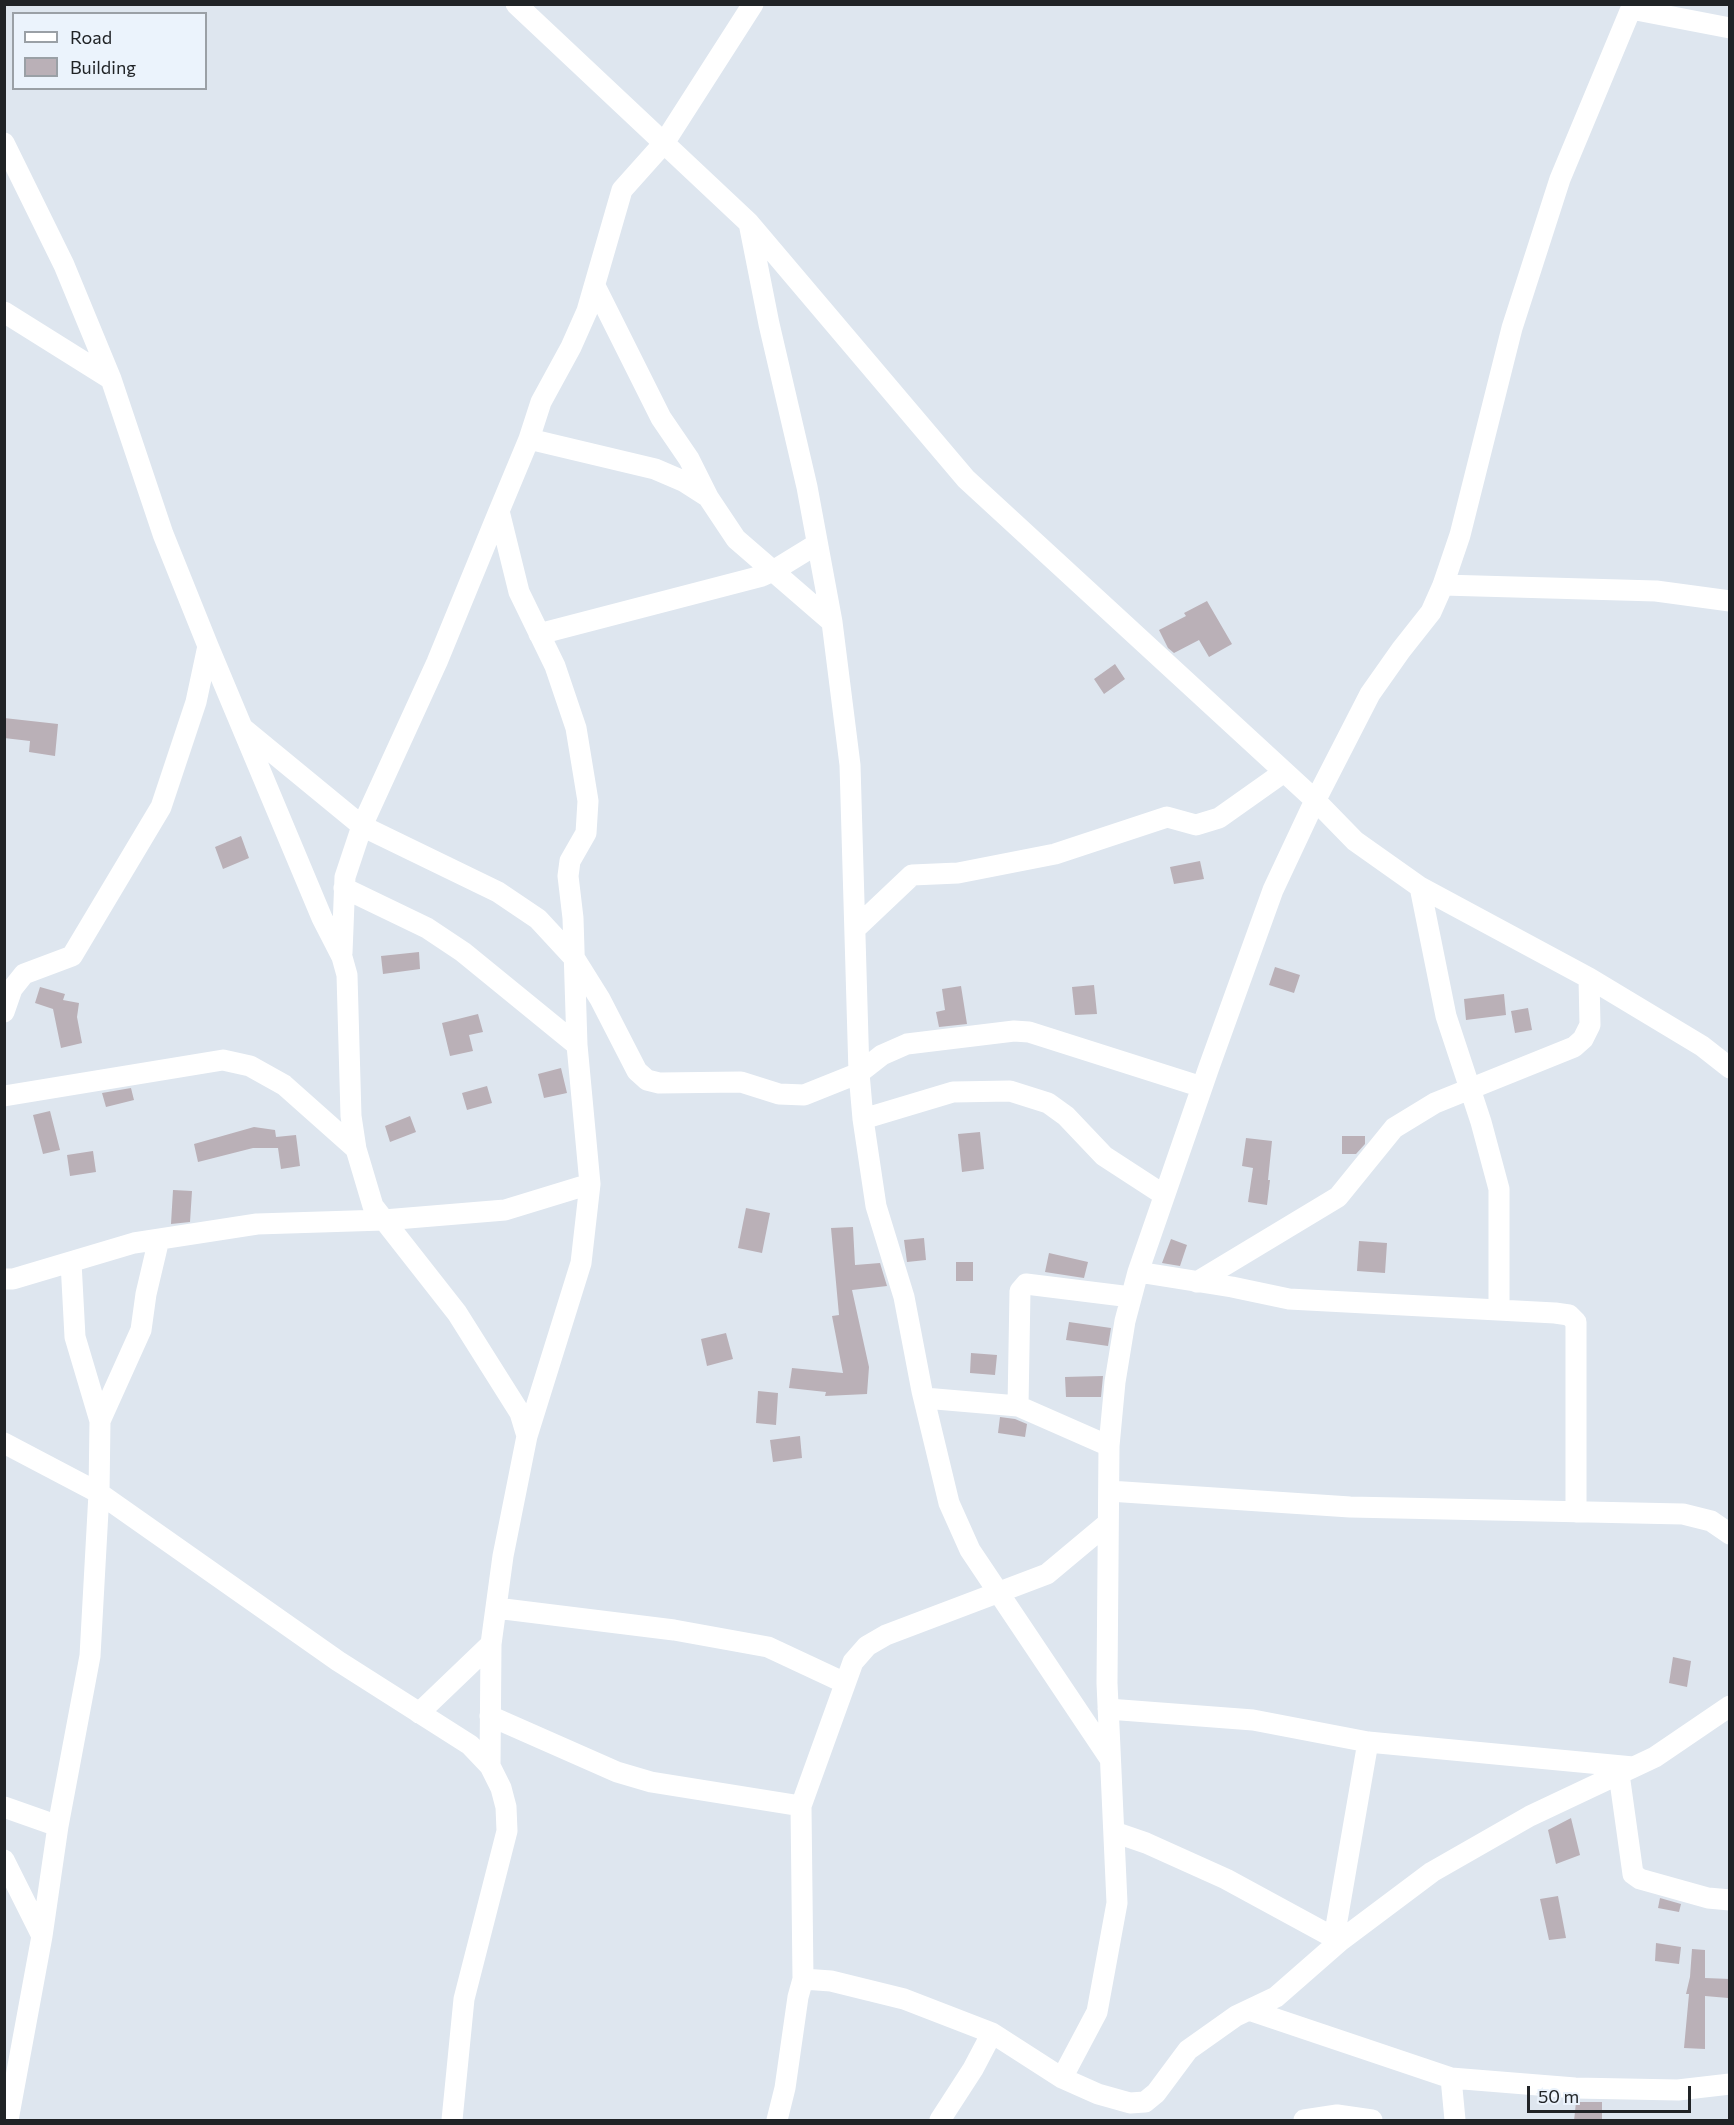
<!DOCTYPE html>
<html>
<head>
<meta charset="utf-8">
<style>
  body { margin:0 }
  #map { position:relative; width:1734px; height:2125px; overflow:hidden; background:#dee6ef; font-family:Commissioner,sans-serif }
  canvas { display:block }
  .frame { position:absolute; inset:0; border:6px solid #202326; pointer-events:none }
  .legend { position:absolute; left:12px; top:12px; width:195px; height:78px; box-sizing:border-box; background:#ebf3fc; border:2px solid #9aa0a6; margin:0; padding:8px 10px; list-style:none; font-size:18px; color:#202326 }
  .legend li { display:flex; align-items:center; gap:12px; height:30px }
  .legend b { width:30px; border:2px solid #9aa0a6 }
  .scale { position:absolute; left:1527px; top:2086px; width:164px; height:27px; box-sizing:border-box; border:3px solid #202326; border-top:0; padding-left:8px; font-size:18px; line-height:21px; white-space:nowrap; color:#202326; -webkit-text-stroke:4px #ebf3fc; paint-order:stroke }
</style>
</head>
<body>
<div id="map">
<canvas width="1734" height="2125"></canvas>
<div class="frame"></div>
<ul class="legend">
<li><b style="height:8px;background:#fff"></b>Road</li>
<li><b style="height:16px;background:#bab0b7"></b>Building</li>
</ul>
<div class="scale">50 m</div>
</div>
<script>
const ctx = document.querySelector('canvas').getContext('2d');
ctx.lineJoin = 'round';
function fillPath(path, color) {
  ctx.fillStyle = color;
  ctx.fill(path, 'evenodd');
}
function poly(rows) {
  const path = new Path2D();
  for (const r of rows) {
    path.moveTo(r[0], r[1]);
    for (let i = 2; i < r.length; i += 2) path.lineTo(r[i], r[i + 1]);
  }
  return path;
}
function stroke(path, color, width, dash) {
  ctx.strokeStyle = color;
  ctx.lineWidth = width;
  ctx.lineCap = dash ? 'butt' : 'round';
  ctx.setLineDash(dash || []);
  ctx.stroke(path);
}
fillPath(poly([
  [1207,601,1232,644,1209,657,1199,640,1174,653,1168,648,1159,630,1186,616,1184,613],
  [1115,664,1125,679,1104,694,1094,679],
  [4,718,58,724,55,756,29,752,30,741,4,738],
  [241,836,249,858,223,869,215,847],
  [1200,861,1204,879,1174,884,1170,867],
  [419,952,420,969,383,974,381,956],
  [1275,967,1300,975,1294,993,1269,985],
  [1094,985,1097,1014,1075,1015,1072,987],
  [961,986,967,1024,939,1027,936,1012,945,1010,942,989],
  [40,987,65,994,63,1000,79,1003,77,1017,82,1043,61,1048,53,1009,35,1003],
  [1504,994,1506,1015,1466,1020,1464,999],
  [1528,1008,1532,1030,1515,1033,1511,1011],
  [478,1014,483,1032,469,1035,473,1051,450,1056,442,1023],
  [561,1068,567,1093,544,1098,538,1074],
  [487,1086,492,1103,467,1110,462,1093],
  [131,1088,134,1100,106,1107,102,1093],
  [50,1111,60,1150,43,1154,33,1115],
  [410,1116,416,1132,390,1142,385,1126],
  [254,1127,275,1130,276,1137,296,1135,300,1166,281,1169,278,1148,253,1148,198,1162,194,1144],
  [980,1132,984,1169,962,1172,958,1134],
  [1342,1136,1365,1136,1365,1144,1356,1154,1342,1154],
  [1246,1138,1272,1141,1268,1180,1270,1180,1267,1205,1248,1202,1253,1168,1242,1166],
  [93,1151,96,1172,70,1176,67,1155],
  [173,1190,192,1191,190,1222,171,1224],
  [746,1208,770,1213,762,1253,738,1248],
  [853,1227,855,1265,880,1263,887,1286,852,1290,869,1367,867,1394,825,1396,826,1392,789,1388,792,1368,843,1373,832,1316,839,1315,831,1228],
  [924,1238,926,1260,907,1262,904,1240],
  [1171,1239,1187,1245,1180,1266,1162,1263],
  [1359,1241,1387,1243,1385,1273,1357,1271],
  [1049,1253,1088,1262,1084,1278,1045,1272],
  [956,1262,973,1262,973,1281,956,1281],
  [1069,1322,1111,1328,1108,1346,1066,1340],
  [726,1333,733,1359,707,1366,701,1339],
  [971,1353,997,1355,995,1375,970,1373],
  [1103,1376,1101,1397,1066,1397,1065,1377],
  [758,1391,778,1393,776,1425,756,1423],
  [1000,1417,1015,1419,1027,1424,1025,1437,998,1433],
  [800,1436,802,1458,773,1462,770,1440],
  [1673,1657,1691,1661,1687,1687,1669,1683],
  [1571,1818,1580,1855,1556,1864,1548,1830],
  [1558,1896,1566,1938,1549,1940,1540,1899],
  [1660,1898,1681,1904,1679,1912,1658,1908],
  [1656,1943,1681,1947,1679,1964,1655,1961],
  [1692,1949,1705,1950,1705,1978,1730,1979,1728,1998,1705,1996,1705,2049,1684,2048,1689,1994,1686,1994,1690,1977],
  [1576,2102,1602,2102,1602,2121,1574,2121]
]), '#bab0b7');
stroke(poly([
  [516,4,749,223,966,479,1315,800,1355,841,1420,887,1589,978,1702,1046,1730,1068],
  [1631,9,1730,28],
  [4,143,64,265,111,379,163,534,208,646,322,918,342,957,347,975,351,1116,356,1149,373,1206,457,1313,520,1413,527,1436,503,1556,491,1644,490,1766],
  [749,223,769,324,807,487,832,622,850,765,859,1073,863,1119,876,1206,904,1297,922,1391,949,1503,970,1550,1110,1759],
  [595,286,661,418,689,459,708,497,736,539,832,622],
  [4,312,111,379],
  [529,439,655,469,683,481,708,497],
  [1443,585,1656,591,1730,601],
  [539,634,762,576,773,571,817,544],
  [244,729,362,826,498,892,538,919,575,959,600,999,637,1071,647,1080,659,1083,741,1082,779,1094,804,1095,859,1073,882,1055,907,1044,1014,1031,1029,1032,1202,1087],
  [1420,887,1446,1016,1481,1122,1499,1189,1499,1310],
  [344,888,427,928,463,952,577,1045],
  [856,928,912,875,958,873,1055,854,1167,817,1196,825,1219,818,1284,772],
  [342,953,345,877,362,826,437,662,499,511],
  [4,1012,12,989,24,974,72,956,161,807,196,702,208,646],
  [4,1096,223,1060,250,1066,284,1085,356,1149],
  [863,1119,953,1092,1010,1091,1048,1103,1066,1116,1104,1156,1164,1195],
  [1138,1272,1232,1287,1289,1299,1555,1313,1569,1315,1576,1322,1576,1512],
  [4,1279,13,1279,134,1243,257,1224,384,1220,505,1210,590,1184],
  [1197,1282,1338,1197,1394,1128,1435,1103,1574,1047,1583,1039,1590,1025,1589,978],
  [924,1398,1018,1406,1109,1446],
  [1018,1406,1020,1291,1026,1284,1131,1297],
  [100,1421,141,1330,146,1294,159,1239],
  [527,1436,581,1263,590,1184,577,1045,573,918,568,876,570,861,586,833,588,801,576,728,555,666,519,592,499,511,529,439,541,402,571,347,587,311,622,190,664,143,753,4],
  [4,1443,99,1493,338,1661,470,1745,490,1766,501,1788,506,1807,507,1831,464,1999,452,2120],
  [1109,1491,1350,1507,1683,1514,1711,1521,1730,1534],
  [496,1608,674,1630,768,1647,845,1683],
  [1108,1709,1253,1720,1368,1742,1633,1767],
  [419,1713,491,1644],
  [490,1716,617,1772,651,1782,801,1806],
  [1619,1774,1633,1874,1640,1879,1708,1898,1730,1900],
  [4,1807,58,1826],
  [1114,1832,1146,1843,1226,1879,1340,1941],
  [4,1860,42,1936],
  [1334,1938,1368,1742],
  [803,1979,831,1981,904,1999,992,2033,1062,2078,1098,2094,1130,2103,1145,2102,1156,2093,1188,2050,1236,2016,1276,1997,1340,1941,1432,1872,1530,1816,1655,1757,1730,1706],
  [1249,2010,1451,2078,1575,2088,1678,2090,1730,2084],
  [1062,2078,1097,2012,1117,1903,1107,1683,1109,1446,1115,1382,1125,1321,1138,1272,1209,1067,1273,890,1311,809,1370,694,1401,650,1431,612,1443,585,1460,535,1512,328,1560,179,1633,4],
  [1451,2078,1455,2120],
  [8,2120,42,1936,58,1826,90,1656,99,1493,100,1421,75,1337,71,1262],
  [777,2120,785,2088,798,1997,803,1979,801,1806,853,1662,867,1646,886,1635,1047,1574,1108,1523],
  [940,2120,973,2069,992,2033],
  [1304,2120,1337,2115,1372,2120]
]), '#fff', 21);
</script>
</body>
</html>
